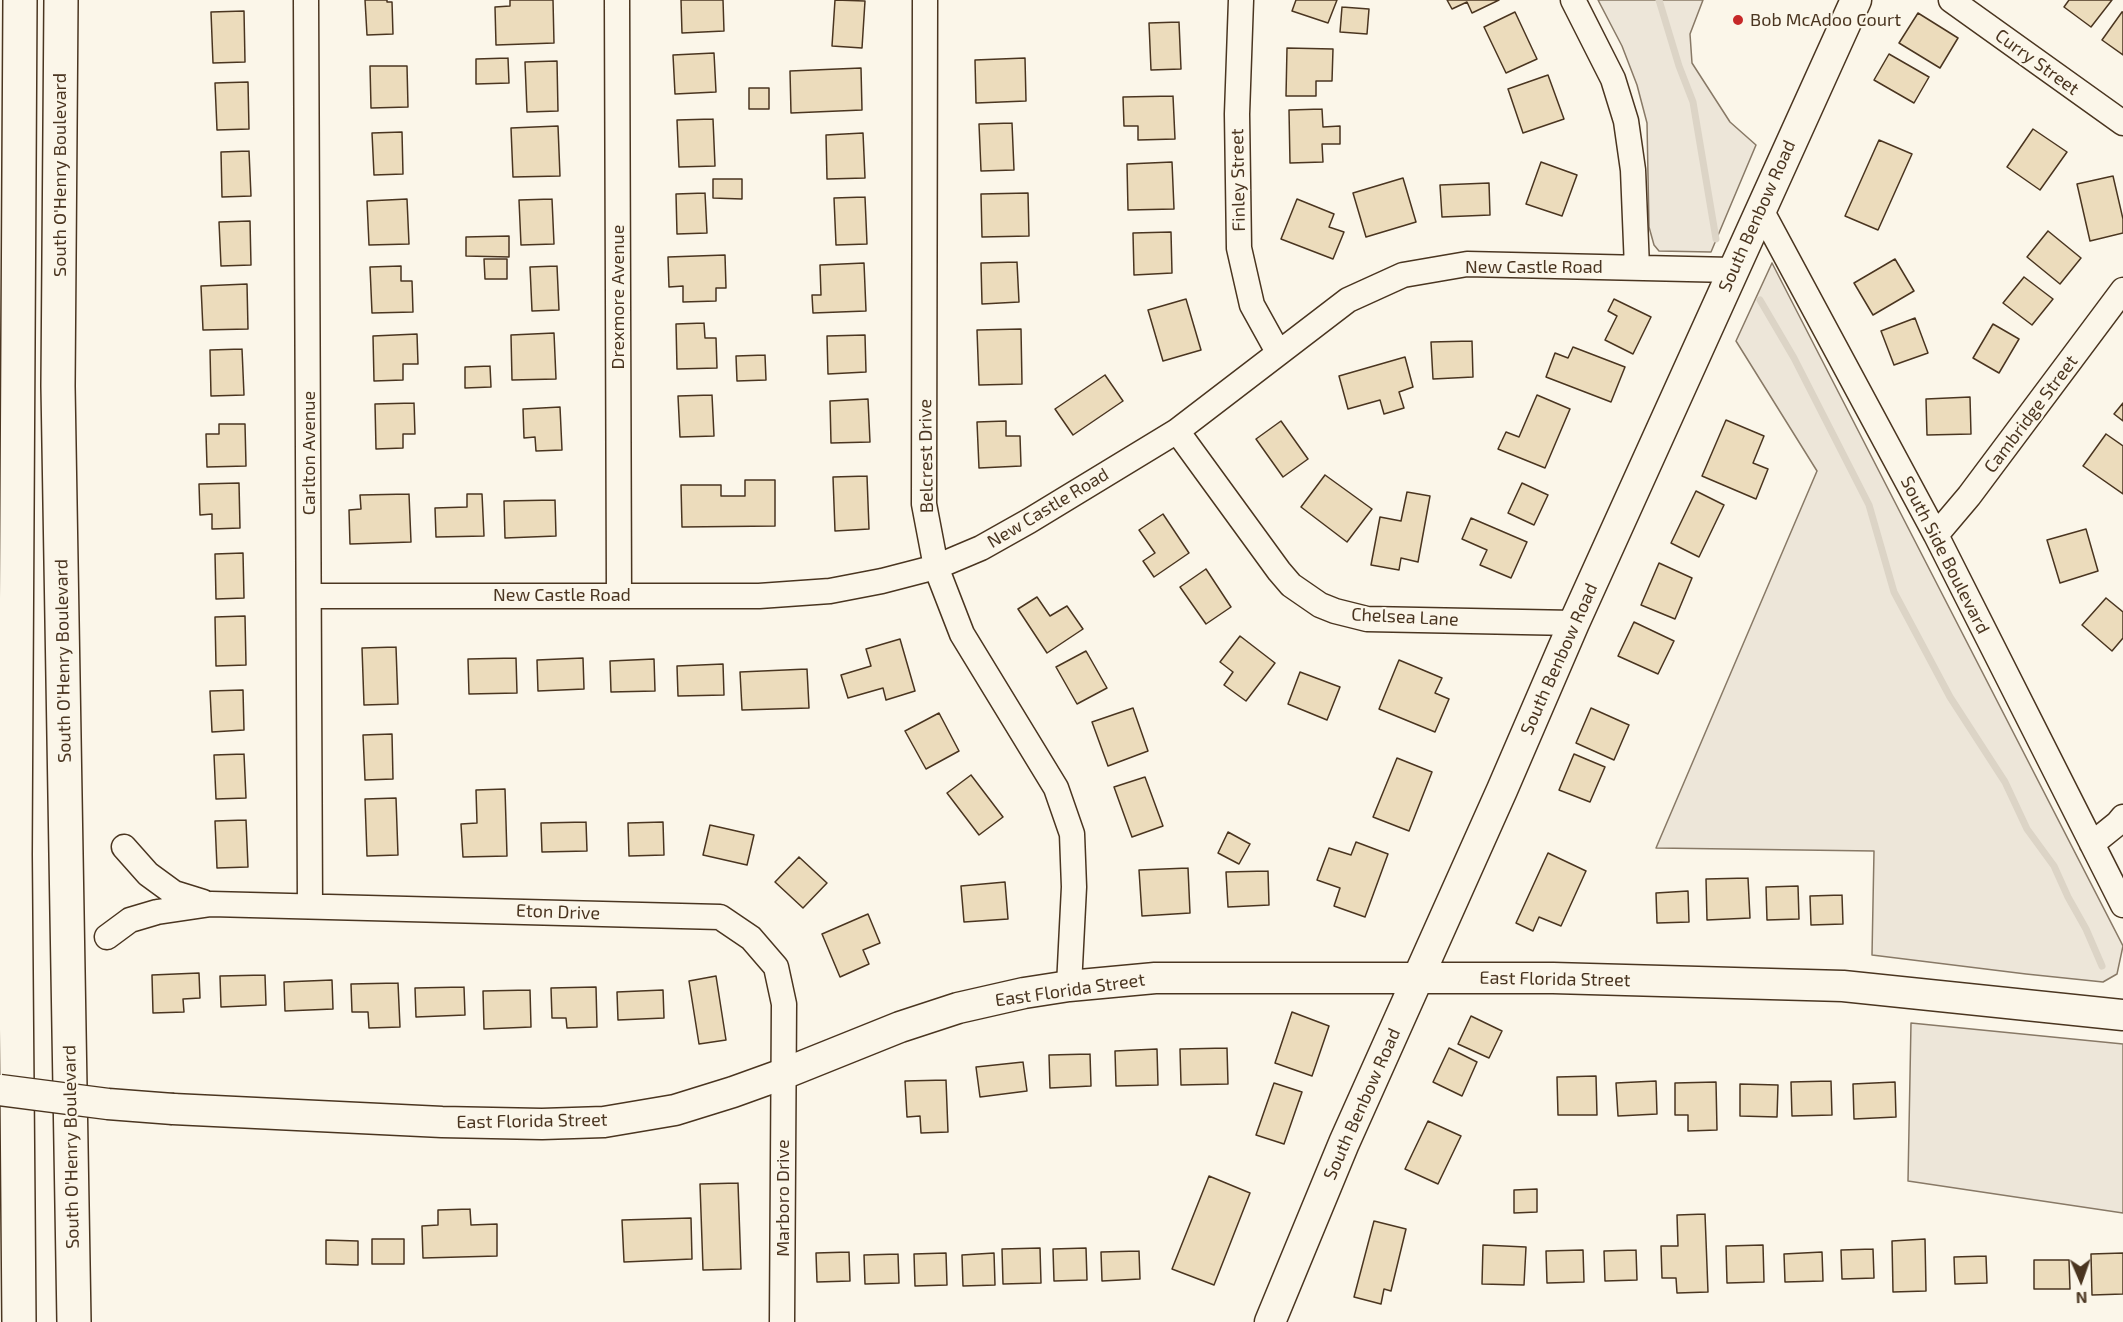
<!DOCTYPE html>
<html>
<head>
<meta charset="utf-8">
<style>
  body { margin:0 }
  #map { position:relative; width:2123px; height:1322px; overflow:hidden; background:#fbf6e9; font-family:"Exo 2",sans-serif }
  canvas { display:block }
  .north { position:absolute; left:2051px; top:1250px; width:60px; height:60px; -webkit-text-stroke:4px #fbf6e9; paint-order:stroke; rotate:178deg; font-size:16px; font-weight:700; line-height:24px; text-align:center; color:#4a3520 }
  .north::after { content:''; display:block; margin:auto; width:21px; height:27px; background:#4a3520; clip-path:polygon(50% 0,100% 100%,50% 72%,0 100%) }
</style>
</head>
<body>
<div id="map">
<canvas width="2123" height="1322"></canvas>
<div class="north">N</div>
</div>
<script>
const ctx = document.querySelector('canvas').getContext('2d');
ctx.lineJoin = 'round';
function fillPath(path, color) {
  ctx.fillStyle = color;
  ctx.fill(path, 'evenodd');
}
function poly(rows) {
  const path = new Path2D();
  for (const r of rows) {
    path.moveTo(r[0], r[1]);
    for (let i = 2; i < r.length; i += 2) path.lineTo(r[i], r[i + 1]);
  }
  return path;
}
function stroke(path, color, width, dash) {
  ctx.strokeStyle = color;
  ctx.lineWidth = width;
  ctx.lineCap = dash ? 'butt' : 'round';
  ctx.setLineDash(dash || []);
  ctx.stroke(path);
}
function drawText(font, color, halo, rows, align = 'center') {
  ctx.font = font + ' "Exo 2",sans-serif';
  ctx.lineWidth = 4.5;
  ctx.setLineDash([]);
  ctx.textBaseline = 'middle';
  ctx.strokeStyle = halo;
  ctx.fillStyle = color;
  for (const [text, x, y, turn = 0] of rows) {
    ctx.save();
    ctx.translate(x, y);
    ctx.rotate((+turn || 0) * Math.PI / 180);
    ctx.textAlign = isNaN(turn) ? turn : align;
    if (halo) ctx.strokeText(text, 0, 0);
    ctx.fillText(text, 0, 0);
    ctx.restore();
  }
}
const green = poly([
  [1598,0,1703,0,1690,34,1692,63,1730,122,1756,145,1711,252,1659,251,1654,245,1649,227,1647,123,1637,85,1622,46,1598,0],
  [1772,263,2123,946,2117,974,2103,982,2026,974,1872,955,1874,851,1656,848,1817,471,1736,341,1772,263],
  [1911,1023,2123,1044,2123,1213,1908,1181,1911,1023]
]);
fillPath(green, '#ede6d9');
stroke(green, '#887966', 1.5);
stroke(poly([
  [1659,0,1679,66,1693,102,1716,239],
  [1760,300,1794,358,1869,505,1894,592,1950,697,2005,782,2027,829,2054,866,2068,897,2086,929,2102,966]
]), '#dcd4c6', 7);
const building = poly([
  [365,0,387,0,387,2,392,2,393,34,367,35,365,0],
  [510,0,553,0,554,43,496,45,495,7,510,6,510,0],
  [681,0,723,0,724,31,682,33,681,0],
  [835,0,865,1,862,48,832,46,835,0],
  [1296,0,1337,0,1328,23,1292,11,1296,0],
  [1447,0,1499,0,1472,13,1467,2,1452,9,1447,0],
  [2069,0,2112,0,2091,27,2064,7,2069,0],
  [1342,7,1369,9,1367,34,1340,32,1342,7],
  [244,11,245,62,213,63,211,12,244,11],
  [1515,12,1537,59,1506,73,1484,27,1515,12],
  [2122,12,2123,12,2123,55,2102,40,2122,12],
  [1918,13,1958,38,1940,68,1899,43,1918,13],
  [1179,22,1181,69,1151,70,1149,23,1179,22],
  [1287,48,1333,49,1332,81,1316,81,1316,96,1286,96,1287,48],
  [714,53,716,92,675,94,673,55,714,53],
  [1889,54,1929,77,1914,103,1874,80,1889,54],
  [508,58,509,83,476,84,476,59,508,58],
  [1025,58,1026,101,976,103,975,60,1025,58],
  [557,61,558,111,527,112,525,62,557,61],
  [370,66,407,66,408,107,371,108,370,66],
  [861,68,862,110,791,113,790,71,861,68],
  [1548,75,1564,119,1523,133,1508,89,1548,75],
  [248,82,249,129,217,130,215,83,248,82],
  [749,88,769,88,769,109,749,109,749,88],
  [1173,96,1175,139,1138,140,1138,126,1124,126,1123,97,1173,96],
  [1322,109,1323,127,1340,126,1340,144,1322,144,1323,162,1290,163,1289,110,1322,109],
  [713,119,715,166,679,167,677,120,713,119],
  [1012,123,1014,170,981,171,979,124,1012,123],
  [558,126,560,176,513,177,511,128,558,126],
  [2033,129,2067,152,2040,190,2007,167,2033,129],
  [402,132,403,174,374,175,372,133,402,132],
  [863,133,865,178,827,179,826,135,863,133],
  [1879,140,1912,154,1878,230,1845,216,1879,140],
  [249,151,251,196,222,197,221,152,249,151],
  [1172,162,1174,209,1128,210,1127,164,1172,162],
  [1541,162,1577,175,1562,216,1526,204,1541,162],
  [2113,176,2123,219,2123,233,2090,241,2077,184,2113,176],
  [1403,178,1416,222,1366,237,1353,193,1403,178],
  [713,179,742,179,742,199,713,198,713,179],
  [1489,183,1490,215,1442,217,1440,185,1489,183],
  [705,193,707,233,677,234,676,194,705,193],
  [1028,193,1029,236,982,237,981,194,1028,193],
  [865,197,867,244,836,245,834,198,865,197],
  [407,199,409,244,369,245,367,201,407,199],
  [552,199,554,244,521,245,519,200,552,199],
  [1297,199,1334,214,1329,227,1344,232,1333,259,1281,239,1297,199],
  [250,221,251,265,221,266,219,222,250,221],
  [2048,231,2081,258,2060,284,2027,257,2048,231],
  [1171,232,1172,273,1134,275,1133,233,1171,232],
  [509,236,509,257,466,256,466,237,509,236],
  [725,255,726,288,716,288,716,301,683,302,683,286,669,287,668,257,725,255],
  [484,259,507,259,507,279,485,279,484,259],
  [1895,259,1914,291,1873,315,1854,283,1895,259],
  [1017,262,1019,302,982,304,981,263,1017,262],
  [864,263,866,311,813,313,812,295,821,295,820,265,864,263],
  [401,266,401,281,412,281,413,312,372,313,370,267,401,266],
  [557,266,559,310,532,311,530,267,557,266],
  [2024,277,2053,299,2032,325,2003,303,2024,277],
  [247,284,248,329,203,330,201,286,247,284],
  [1186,299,1201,350,1163,361,1148,310,1186,299],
  [1614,299,1651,317,1633,354,1605,340,1617,316,1608,311,1614,299],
  [1915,318,1928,353,1894,365,1881,331,1915,318],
  [704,323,705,338,716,338,717,368,677,369,676,324,704,323],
  [1993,324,2019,339,1999,373,1973,358,1993,324],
  [1021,329,1022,384,979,385,977,330,1021,329],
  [554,333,556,379,512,380,511,335,554,333],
  [417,334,418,364,403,364,403,380,374,381,373,336,417,334],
  [865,335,866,372,828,374,827,336,865,335],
  [1472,341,1473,377,1433,379,1431,342,1472,341],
  [1573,347,1625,367,1611,402,1546,377,1555,353,1568,358,1573,347],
  [242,349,244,395,211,396,210,350,242,349],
  [765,355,766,380,737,381,736,356,765,355],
  [1405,357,1413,387,1399,392,1404,408,1384,414,1380,400,1348,409,1339,376,1405,357],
  [490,366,491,387,465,388,465,367,490,366],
  [1105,375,1123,401,1073,435,1055,409,1105,375],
  [712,395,714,436,680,437,678,396,712,395],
  [1537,395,1570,409,1545,468,1498,449,1506,432,1519,437,1537,395],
  [1970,397,1971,434,1927,435,1926,399,1970,397],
  [868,399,870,442,831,443,830,401,868,399],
  [414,403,415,434,403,434,403,448,376,449,375,404,414,403],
  [2123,403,2123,421,2114,414,2123,403],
  [560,407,562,450,536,451,535,437,524,438,523,409,560,407],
  [1726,420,1764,436,1753,463,1768,469,1756,499,1702,476,1726,420],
  [1006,421,1006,436,1020,436,1021,466,979,468,977,422,1006,421],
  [1281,421,1308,459,1283,477,1256,439,1281,421],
  [219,424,245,424,246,466,207,467,206,434,219,434,219,424],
  [2106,434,2123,446,2123,494,2083,466,2106,434],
  [1325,475,1372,509,1347,542,1301,507,1325,475],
  [867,476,869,529,835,531,833,477,867,476],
  [745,480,775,480,775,526,682,527,681,485,721,485,721,496,745,496,745,480],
  [239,483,240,528,212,529,212,514,200,515,199,484,239,483],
  [1522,483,1548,495,1534,525,1508,513,1522,483],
  [1696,491,1724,505,1699,557,1671,543,1696,491],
  [1407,492,1430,496,1418,562,1401,558,1399,570,1371,565,1380,517,1401,521,1407,492],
  [409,494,411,542,350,544,349,510,361,509,360,495,409,494],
  [467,494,482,494,484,536,436,537,435,508,467,507,467,494],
  [555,500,556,536,505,538,504,501,555,500],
  [1163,514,1189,553,1154,577,1143,561,1155,553,1139,530,1163,514],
  [1471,518,1527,542,1511,578,1480,565,1487,550,1462,539,1471,518],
  [2086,529,2098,571,2060,583,2047,540,2086,529],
  [243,553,244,598,216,599,215,554,243,553],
  [1659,563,1692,578,1675,619,1641,605,1659,563],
  [1206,569,1231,607,1206,624,1180,587,1206,569],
  [1037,597,1050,616,1067,606,1083,629,1047,653,1018,609,1037,597],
  [2106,598,2123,612,2123,638,2112,651,2082,625,2106,598],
  [245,616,246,665,216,666,215,617,245,616],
  [1634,622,1674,641,1658,674,1618,656,1634,622],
  [1240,636,1275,663,1246,701,1224,685,1233,672,1220,662,1240,636],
  [900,639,915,691,886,700,883,688,848,698,841,675,871,666,866,649,900,639],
  [396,647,398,704,364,705,362,648,396,647],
  [1086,651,1107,688,1077,704,1056,667,1086,651],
  [516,658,517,693,469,694,468,659,516,658],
  [583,658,584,689,538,691,537,660,583,658],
  [654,659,655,691,611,692,610,661,654,659],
  [1399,660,1442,678,1435,693,1449,699,1435,732,1379,709,1399,660],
  [723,664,724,695,678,696,677,666,723,664],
  [807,669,809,708,742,710,740,672,807,669],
  [1300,672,1340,687,1327,720,1288,704,1300,672],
  [243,690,244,730,212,732,210,691,243,690],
  [1133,708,1148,751,1108,766,1092,722,1133,708],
  [1591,708,1629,725,1614,760,1576,743,1591,708],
  [939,713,959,751,926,769,905,731,939,713],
  [392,734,393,779,365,780,363,735,392,734],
  [244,754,246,798,216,799,214,755,244,754],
  [1574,754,1605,767,1590,802,1559,790,1574,754],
  [1397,758,1432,772,1409,831,1373,817,1397,758],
  [971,775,1003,817,979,835,947,793,971,775],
  [1145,777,1163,826,1132,837,1114,787,1145,777],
  [505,789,507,856,463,857,461,824,477,823,476,790,505,789],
  [396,798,398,855,367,856,365,799,396,798],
  [246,820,248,867,217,868,215,821,246,820],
  [586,822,587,851,542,852,541,823,586,822],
  [663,822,664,855,629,856,628,823,663,822],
  [710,825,754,835,747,865,703,855,710,825],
  [1228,832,1250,844,1239,864,1218,853,1228,832],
  [1356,842,1388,854,1365,917,1334,906,1340,888,1317,880,1329,848,1351,855,1356,842],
  [1548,853,1586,871,1561,926,1539,917,1533,931,1516,923,1548,853],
  [799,857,827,883,803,908,775,882,799,857],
  [1188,868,1190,913,1142,916,1139,870,1188,868],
  [1268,871,1269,905,1228,907,1226,872,1268,871],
  [1748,878,1750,918,1707,920,1706,879,1748,878],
  [1005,882,1008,919,964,922,961,886,1005,882],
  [1798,886,1799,919,1767,920,1766,887,1798,886],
  [1688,891,1689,922,1657,923,1656,893,1688,891],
  [1842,895,1843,924,1811,925,1810,896,1842,895],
  [868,914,880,943,863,950,869,964,840,977,822,934,868,914],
  [199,973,200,998,183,999,184,1012,153,1013,152,975,199,973],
  [265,975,266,1005,221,1007,220,976,265,975],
  [716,976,726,1040,699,1044,689,981,716,976],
  [332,980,333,1009,285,1011,284,982,332,980],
  [398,983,400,1027,369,1028,368,1012,352,1012,351,984,398,983],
  [464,987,465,1015,416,1017,415,988,464,987],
  [596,987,597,1027,567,1028,566,1018,552,1018,551,988,596,987],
  [530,990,531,1027,484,1029,483,991,530,990],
  [663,990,664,1018,618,1020,617,992,663,990],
  [1292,1012,1329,1026,1312,1076,1275,1063,1292,1012],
  [1471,1016,1502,1031,1489,1058,1458,1044,1471,1016],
  [1227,1048,1228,1084,1181,1085,1180,1049,1227,1048],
  [1449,1048,1477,1062,1462,1096,1433,1082,1449,1048],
  [1157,1049,1158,1085,1116,1086,1115,1051,1157,1049],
  [1090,1054,1091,1086,1050,1088,1049,1055,1090,1054],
  [1023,1062,1027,1091,980,1097,976,1067,1023,1062],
  [1596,1076,1597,1115,1558,1115,1557,1077,1596,1076],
  [946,1080,948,1132,921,1133,920,1116,907,1117,905,1081,946,1080],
  [1656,1081,1657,1114,1618,1116,1616,1083,1656,1081],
  [1831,1081,1832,1115,1792,1116,1791,1082,1831,1081],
  [1716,1082,1717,1130,1688,1131,1688,1115,1675,1115,1675,1083,1716,1082],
  [1895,1082,1896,1117,1854,1119,1853,1084,1895,1082],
  [1274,1083,1302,1092,1284,1144,1256,1135,1274,1083],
  [1740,1084,1778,1085,1777,1117,1740,1116,1740,1084],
  [1428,1121,1461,1136,1438,1184,1405,1169,1428,1121],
  [1209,1176,1250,1193,1214,1285,1172,1269,1209,1176],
  [738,1183,741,1269,703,1270,700,1184,738,1183],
  [1537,1189,1537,1212,1514,1213,1514,1190,1537,1189],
  [470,1209,471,1225,497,1224,497,1256,423,1258,422,1226,438,1225,438,1210,470,1209],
  [1705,1214,1708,1292,1677,1293,1676,1278,1662,1278,1661,1246,1678,1246,1677,1215,1705,1214],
  [691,1218,692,1259,624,1262,622,1220,691,1218],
  [1374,1221,1406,1229,1391,1291,1384,1289,1381,1304,1354,1297,1374,1221],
  [372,1239,404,1239,404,1264,372,1264,372,1239],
  [1925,1239,1926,1291,1893,1292,1892,1241,1925,1239],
  [326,1240,358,1241,358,1265,326,1264,326,1240],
  [1483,1245,1526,1247,1524,1285,1482,1284,1483,1245],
  [1763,1245,1764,1282,1727,1283,1726,1246,1763,1245],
  [1040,1248,1041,1283,1003,1284,1002,1249,1040,1248],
  [1086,1248,1087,1280,1054,1281,1053,1249,1086,1248],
  [1873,1249,1874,1278,1842,1279,1841,1250,1873,1249],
  [1583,1250,1584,1282,1547,1283,1546,1251,1583,1250],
  [1636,1250,1637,1280,1605,1281,1604,1251,1636,1250],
  [1139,1251,1140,1279,1102,1281,1101,1252,1139,1251],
  [849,1252,850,1281,817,1282,816,1253,849,1252],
  [1822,1252,1823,1281,1785,1282,1784,1254,1822,1252],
  [946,1253,947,1285,915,1286,914,1254,946,1253],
  [994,1253,995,1285,963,1286,962,1255,994,1253],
  [2123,1253,2123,1294,2092,1295,2091,1254,2123,1253],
  [898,1254,899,1283,865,1284,864,1255,898,1254],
  [1986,1256,1987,1283,1955,1284,1954,1257,1986,1256],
  [2034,1260,2069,1260,2070,1289,2034,1289,2034,1260]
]);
fillPath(building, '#ecdcbc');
stroke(building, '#4a3520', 1.5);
const minor = poly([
  [306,0,310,906],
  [617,0,619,595],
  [925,0,924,504,936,567,962,634,1056,788,1072,834,1074,887,1069,986],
  [1241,0,1237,114,1239,248,1252,305,1278,352],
  [1573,0,1613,79,1626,121,1633,170,1637,268],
  [1951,0,2123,123],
  [1760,208,1936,535,2123,905],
  [1177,431,1279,571,1291,585,1320,605,1335,611,1367,619,1574,623],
  [1936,535,1969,496,2123,290],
  [310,596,759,596,830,591,882,581,936,567,981,548,1029,521,1177,431,1348,300,1403,275,1467,264,1732,270],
  [2092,844,2118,823,2123,817],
  [124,847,148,874,174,893,203,902],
  [107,937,130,920,157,912,211,904,720,917,751,938,776,967,784,1004,782,1322]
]);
const major = poly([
  [173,1109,442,1122,542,1124,604,1122,675,1110,733,1092,783,1074,900,1027,958,1008,1024,993,1069,986,1155,978,1553,978,1843,986,2123,1015],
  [1270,1322,1344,1143,1502,790,1574,623,1856,0]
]);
const highway = poly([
  [61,0,58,386,74,1322],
  [19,1322,15,854,20,0]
]);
stroke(minor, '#4a3520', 27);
stroke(major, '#4a3520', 33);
stroke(highway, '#4a3520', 36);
stroke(minor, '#fbf6e9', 24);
stroke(major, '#fbf6e9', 30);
stroke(highway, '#fbf6e9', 33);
const majorBridge = poly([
  [0,1090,108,1104,173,1109]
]);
stroke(majorBridge, '#4a3520', 33, []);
stroke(majorBridge, '#fbf6e9', 30);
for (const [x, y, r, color] of [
  [1738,20,6,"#c62828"]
]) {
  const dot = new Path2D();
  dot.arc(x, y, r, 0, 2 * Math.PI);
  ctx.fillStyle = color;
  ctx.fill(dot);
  stroke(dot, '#fbf6e9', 2);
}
drawText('18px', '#4a3520', '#fbf6e9', [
  ["Bob McAdoo Court",1750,20]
], 'left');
drawText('18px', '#4a3520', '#fbf6e9', [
  ["Curry Street",2037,62,36],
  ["South O'Henry Boulevard",60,175,-90],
  ["Finley Street",1238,180,-91],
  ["South Benbow Road",1757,216,-66],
  ["New Castle Road",1534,267],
  ["Drexmore Avenue",618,297,-90],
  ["Cambridge Street",2031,414,-53],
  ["Carlton Avenue",309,453,-90],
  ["Belcrest Drive",926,456,-91],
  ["New Castle Road",1048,508,-31],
  ["South Side Boulevard",1945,555,63],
  ["New Castle Road",562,595],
  ["Chelsea Lane",1405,617,3],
  ["South Benbow Road",1559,659,-66],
  ["South O'Henry Boulevard",63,661,-91],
  ["Eton Drive",558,912,2],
  ["East Florida Street",1555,979,1],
  ["East Florida Street",1070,990,-8],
  ["South Benbow Road",1362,1104,-66],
  ["East Florida Street",532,1121,-1],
  ["South O'Henry Boulevard",71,1147,-91],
  ["Marboro Drive",783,1198,-90]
]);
</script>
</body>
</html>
